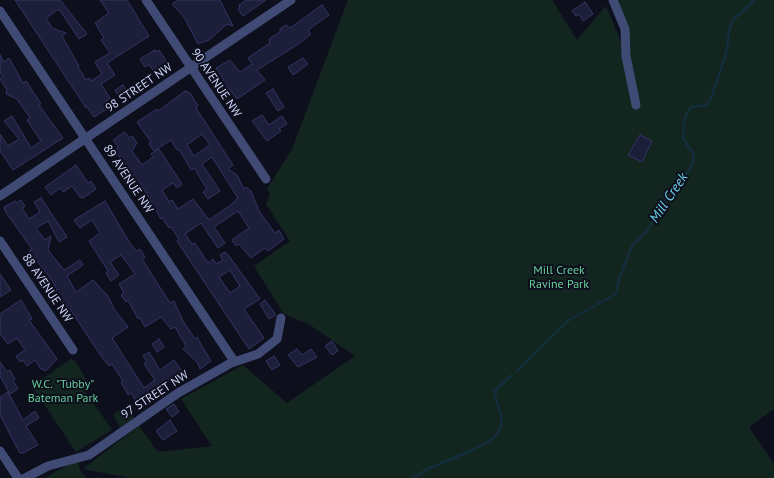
<!DOCTYPE html>
<html>
<head>
<meta charset="utf-8">
<style>
  body { margin:0 }
  canvas { display:block; background:#0e0f1c }
</style>
</head>
<body>
<canvas width="774" height="478"></canvas>
<script>
const ctx = document.querySelector('canvas').getContext('2d');
ctx.lineJoin = 'round';
function fillPath(path, color) {
  ctx.fillStyle = color;
  ctx.fill(path, 'evenodd');
}
function poly(rows) {
  const path = new Path2D();
  for (const r of rows) {
    path.moveTo(r[0], r[1]);
    for (let i = 2; i < r.length; i += 2) path.lineTo(r[i], r[i + 1]);
  }
  return path;
}
function stroke(path, color, width, dash) {
  ctx.strokeStyle = color;
  ctx.lineWidth = width;
  ctx.lineCap = dash ? 'butt' : 'round';
  ctx.setLineDash(dash || []);
  ctx.stroke(path);
}
function drawText(font, color, halo, rows, align = 'center') {
  ctx.font = font + ' "PT Sans",sans-serif';
  ctx.lineWidth = 4;
  ctx.setLineDash([]);
  ctx.textBaseline = 'middle';
  ctx.strokeStyle = halo;
  ctx.fillStyle = color;
  for (const [text, x, y, turn = 0] of rows) {
    ctx.save();
    ctx.translate(x, y);
    ctx.rotate((+turn || 0) * Math.PI / 180);
    ctx.textAlign = isNaN(turn) ? turn : align;
    if (halo) ctx.strokeText(text, 0, 0);
    ctx.fillText(text, 0, 0);
    ctx.restore();
  }
}
fillPath(poly([
  [348,0,552,0,577,40,606,6,626,54,625,29,613,0,774,0,774,409,749,427,774,464,774,478,131,478,83,469,139,426,158,452,212,446,181,399,243,365,287,403,355,356,310,325,284,314,254,266,290,241,266,204,270,194,267,189,292,149],
  [71,359,75,361,91,387,85,391,112,430,76,452,32,386],
  [126,406,134,418,120,427,113,414],
  [78,459,80,470,86,478,45,478]
]), '#12251f');
stroke(poly([
  [517,371,569,320,616,294,620,276,632,246,647,231,664,201,685,177,692,165,694,155,683,138,685,117,691,107,707,105,711,98,726,54,730,26,734,19,754,0],
  [414,478,427,469,475,449,494,438,500,430,502,419,494,392,512,375]
]), '#122d3b', 2.5);
const building = poly([
  [15,0,60,0,87,34,79,39,59,9,46,18,52,28,66,33,62,36,79,66,78,67,86,80,89,78,91,81,102,74,95,62,110,53,101,40,104,38,95,23,109,13,100,0,127,0,149,36,107,63,115,75,101,84,110,98,106,101,110,107,94,117,87,107,86,108,15,0],
  [178,0,220,0,233,26,227,24,209,40,198,44,184,17,172,4,178,0],
  [246,0,266,0,243,16,238,9,240,7,239,5,246,0],
  [585,2,593,14,583,21,579,14,576,16,572,11,585,2],
  [322,5,329,15,308,30,311,34,300,43,257,70,265,80,237,99,227,86,226,88,221,81,224,80,216,68,230,60,240,72,252,64,248,58,270,43,269,39,280,32,280,29,286,25,290,28,322,5],
  [155,50,156,52,159,50,170,67,157,75,149,65,145,67,140,59,155,50],
  [0,55,4,62,9,58,23,83,26,81,41,104,39,105,63,138,13,170,0,151,0,134,8,146,19,139,4,121,12,116,31,148,41,141,27,120,30,118,17,99,6,94,7,90,0,79,3,77,0,73,0,55],
  [303,58,308,64,293,75,288,67,303,58],
  [123,85,128,93,120,98,115,90,123,85],
  [273,89,284,107,278,111,266,93,273,89],
  [185,91,190,93,198,106,196,108,233,165,228,169,237,175,244,189,246,187,251,191,259,211,275,233,279,230,284,239,268,251,265,248,251,258,239,244,236,246,232,240,249,228,238,211,214,227,225,243,218,248,201,223,185,234,192,244,195,243,208,263,213,259,216,264,223,260,220,255,225,252,229,256,260,299,244,309,264,338,249,349,177,241,179,239,171,227,169,228,162,218,161,219,141,184,134,178,115,151,118,147,113,140,125,132,129,138,132,136,137,143,132,151,142,165,153,157,151,154,159,149,182,184,177,188,173,183,162,190,169,202,172,200,178,209,193,199,209,220,232,204,238,198,212,157,202,164,220,191,208,199,203,192,207,189,194,168,191,170,179,149,177,150,171,140,154,151,149,144,151,142,137,122,157,109,158,111,185,91],
  [202,134,210,145,194,156,187,145,202,134],
  [230,270,240,286,230,293,219,277,230,270],
  [262,115,269,125,282,116,287,124,279,129,281,131,267,141,252,121,262,115],
  [640,135,652,141,642,162,628,155,640,135],
  [76,165,88,183,91,181,96,189,83,198,80,197,72,186,63,192,60,188,51,195,45,187,76,165],
  [41,198,67,237,59,242,48,221,36,228,45,240,51,236,48,250,64,270,80,260,83,265,67,276,76,292,93,280,108,296,114,309,128,327,112,338,144,388,155,380,144,364,147,362,143,356,149,352,160,370,174,360,186,377,177,383,173,378,152,392,154,395,139,406,131,393,128,395,121,382,123,381,112,364,109,366,101,356,70,309,61,301,55,292,57,290,53,282,29,251,32,249,5,211,4,207,15,201,16,203,21,200,25,206,22,208,29,219,40,212,34,202,41,198],
  [105,201,131,245,137,251,140,249,145,257,142,259,170,303,174,301,183,321,195,339,197,337,202,346,211,361,200,369,198,363,183,349,186,346,175,327,171,329,161,317,145,327,140,318,138,319,128,300,126,302,121,295,124,293,119,284,135,274,121,255,110,262,119,275,111,281,106,273,108,271,89,241,100,233,92,220,80,228,74,220,105,201],
  [0,274,11,290,0,297,0,274],
  [21,300,32,319,29,320,57,359,46,371,40,368,35,360,27,366,23,360,20,362,16,356,25,350,17,338,8,344,0,334,0,314,21,300],
  [265,300,276,315,269,319,260,304,265,300],
  [159,339,164,347,157,352,152,344,159,339],
  [332,341,338,351,332,355,325,346,332,341],
  [297,349,302,355,311,349,317,357,298,367,288,355,297,349],
  [274,356,280,365,272,370,266,361,274,356],
  [0,362,7,372,10,370,15,379,13,380,18,389,10,394,0,376,0,362],
  [8,392,23,420,35,411,39,418,26,426,38,445,23,453,20,453,16,446,0,415,0,397,8,392],
  [174,404,179,412,172,417,166,409,174,404],
  [170,420,177,431,163,440,156,431,170,420]
]);
fillPath(building, '#1d1e3a');
stroke(building, '#323463', 1);
stroke(poly([
  [146,0,266,179],
  [613,0,625,29,626,56,636,105],
  [0,11,234,361],
  [0,196,291,0],
  [0,241,73,350],
  [0,451,18,478],
  [25,478,48,466,89,455,178,393,231,363,258,354,277,339,281,318]
]), '#3f4b75', 9);
drawText('12px', '#cfd5f9', '#0e0f1c', [
  ["90 AVENUE NW",216,83,56],
  ["98 STREET NW",139,88,-34],
  ["89 AVENUE NW",128,179,56],
  ["88 AVENUE NW",47,288,56],
  ["97 STREET NW",155,395,-33]
]);
drawText('12px', '#66ce9a', '#0e0f1c', [
  ["Mill Creek",559,271],
  ["Ravine Park",559,285],
  ["W.C. \"Tubby\"",63,385],
  ["Bateman Park",63,399]
]);
drawText('italic 14px', '#6bd0eb', '#0e0f1c', [
  ["Mill Creek",669,198,-56]
]);
</script>
</body>
</html>
